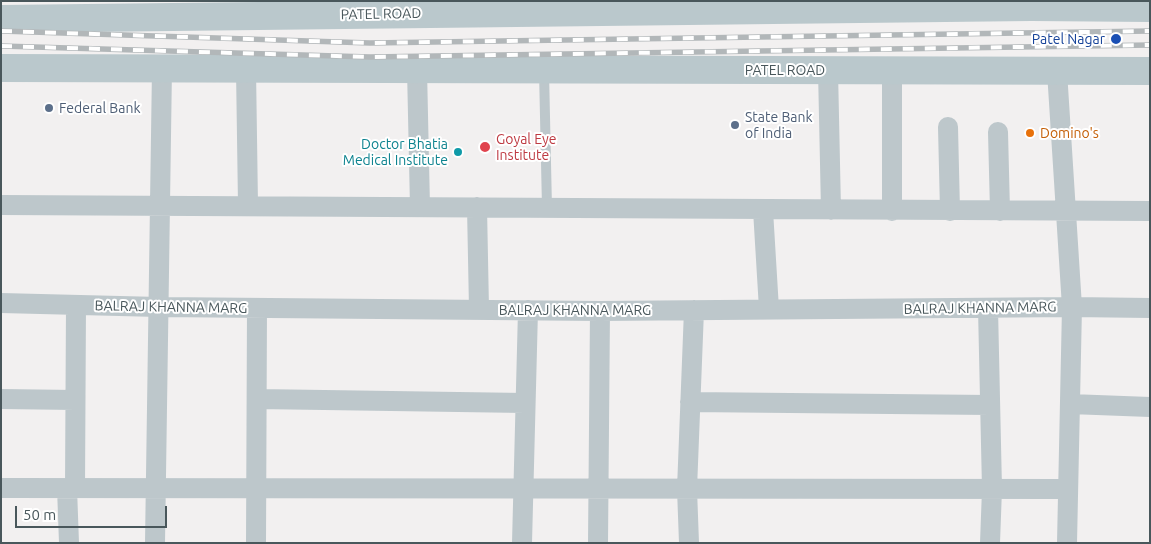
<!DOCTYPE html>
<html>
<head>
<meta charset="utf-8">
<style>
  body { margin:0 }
  #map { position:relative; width:1151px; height:544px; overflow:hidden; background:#f2f0f0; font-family:Ubuntu,sans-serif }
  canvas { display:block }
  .frame { position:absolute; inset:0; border:2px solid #49575b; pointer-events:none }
  .scale { position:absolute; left:15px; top:506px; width:152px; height:22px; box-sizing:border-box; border:2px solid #49575b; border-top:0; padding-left:6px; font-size:15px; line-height:18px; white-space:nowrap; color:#49575b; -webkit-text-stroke:4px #fff; paint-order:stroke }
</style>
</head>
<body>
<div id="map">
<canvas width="1151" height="544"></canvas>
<div class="frame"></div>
<div class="scale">50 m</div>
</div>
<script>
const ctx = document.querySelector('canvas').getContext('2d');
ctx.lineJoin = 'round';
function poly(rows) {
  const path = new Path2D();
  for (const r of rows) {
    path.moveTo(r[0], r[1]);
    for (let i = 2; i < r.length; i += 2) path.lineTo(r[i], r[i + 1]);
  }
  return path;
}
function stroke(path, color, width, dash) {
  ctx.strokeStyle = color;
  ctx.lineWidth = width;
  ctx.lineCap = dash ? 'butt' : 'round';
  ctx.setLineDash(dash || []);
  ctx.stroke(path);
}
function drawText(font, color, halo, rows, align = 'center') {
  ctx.font = font + ' Ubuntu,sans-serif';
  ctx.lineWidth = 4;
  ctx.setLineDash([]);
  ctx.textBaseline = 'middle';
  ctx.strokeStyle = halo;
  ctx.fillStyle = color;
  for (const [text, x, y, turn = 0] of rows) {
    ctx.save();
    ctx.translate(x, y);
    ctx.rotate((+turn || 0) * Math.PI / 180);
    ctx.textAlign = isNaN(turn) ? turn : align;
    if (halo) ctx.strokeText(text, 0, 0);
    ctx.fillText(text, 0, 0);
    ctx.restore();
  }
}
stroke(poly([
  [544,71,547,208]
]), '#bdc7cb', 10);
stroke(poly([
  [246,69,248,205],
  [417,69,420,207],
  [828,70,831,210],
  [892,70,892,211],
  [1057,71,1072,307,1067,543],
  [948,127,950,211],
  [998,132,1000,211],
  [1,205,1150,211],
  [477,207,479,309],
  [763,210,769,309],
  [1,303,159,307,600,311,1072,307,1150,308],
  [988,308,992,489,990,543],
  [1,399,75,400],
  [257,399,525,403],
  [690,402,990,405],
  [1070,404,1150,407],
  [1,488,1068,489],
  [67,488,69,543],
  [75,488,76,305],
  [155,543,162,68],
  [256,543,257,308],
  [522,543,528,310],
  [598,543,600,311],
  [689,543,687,489,694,310]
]), '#bdc7cb', 20);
stroke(poly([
  [1,19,1031,7,1150,8],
  [1,68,1150,71]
]), '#bac8cc', 28);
const rail = poly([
  [1,31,370,43,1150,31],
  [1,46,370,57,1150,45]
]);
stroke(rail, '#b2b7b9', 5.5);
stroke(rail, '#fff', 4, [11]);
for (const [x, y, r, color] of [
  [1116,39,6,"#1a4fb4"],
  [49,108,5,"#5c6f8a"],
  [735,125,5,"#5c6f8a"],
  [1030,133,5,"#e8710a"],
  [485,147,6,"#e0444e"],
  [458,152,5,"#0f9aa8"]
]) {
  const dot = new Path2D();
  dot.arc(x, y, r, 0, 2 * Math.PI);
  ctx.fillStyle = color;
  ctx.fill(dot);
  stroke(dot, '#fff', 2);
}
drawText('14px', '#49575b', '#fff', [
  ["PATEL ROAD",381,14,-1],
  ["PATEL ROAD",785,70],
  ["BALRAJ KHANNA MARG",171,307,1],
  ["BALRAJ KHANNA MARG",980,308,-1],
  ["BALRAJ KHANNA MARG",575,310]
]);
drawText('14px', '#164399', '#fff', [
  ["Patel Nagar",1105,39]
], 'right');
drawText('14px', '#4e5e75', '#fff', [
  ["Federal Bank",59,108],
  ["State Bank",745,117],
  ["of India",745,133]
], 'left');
drawText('14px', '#c56008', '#fff', [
  ["Domino's",1040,133]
], 'left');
drawText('14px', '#be3a42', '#fff', [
  ["Goyal Eye",496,139],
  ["Institute",496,155]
], 'left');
drawText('14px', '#0d838f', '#fff', [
  ["Doctor Bhatia",448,144],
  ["Medical Institute",448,160]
], 'right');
</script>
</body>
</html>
